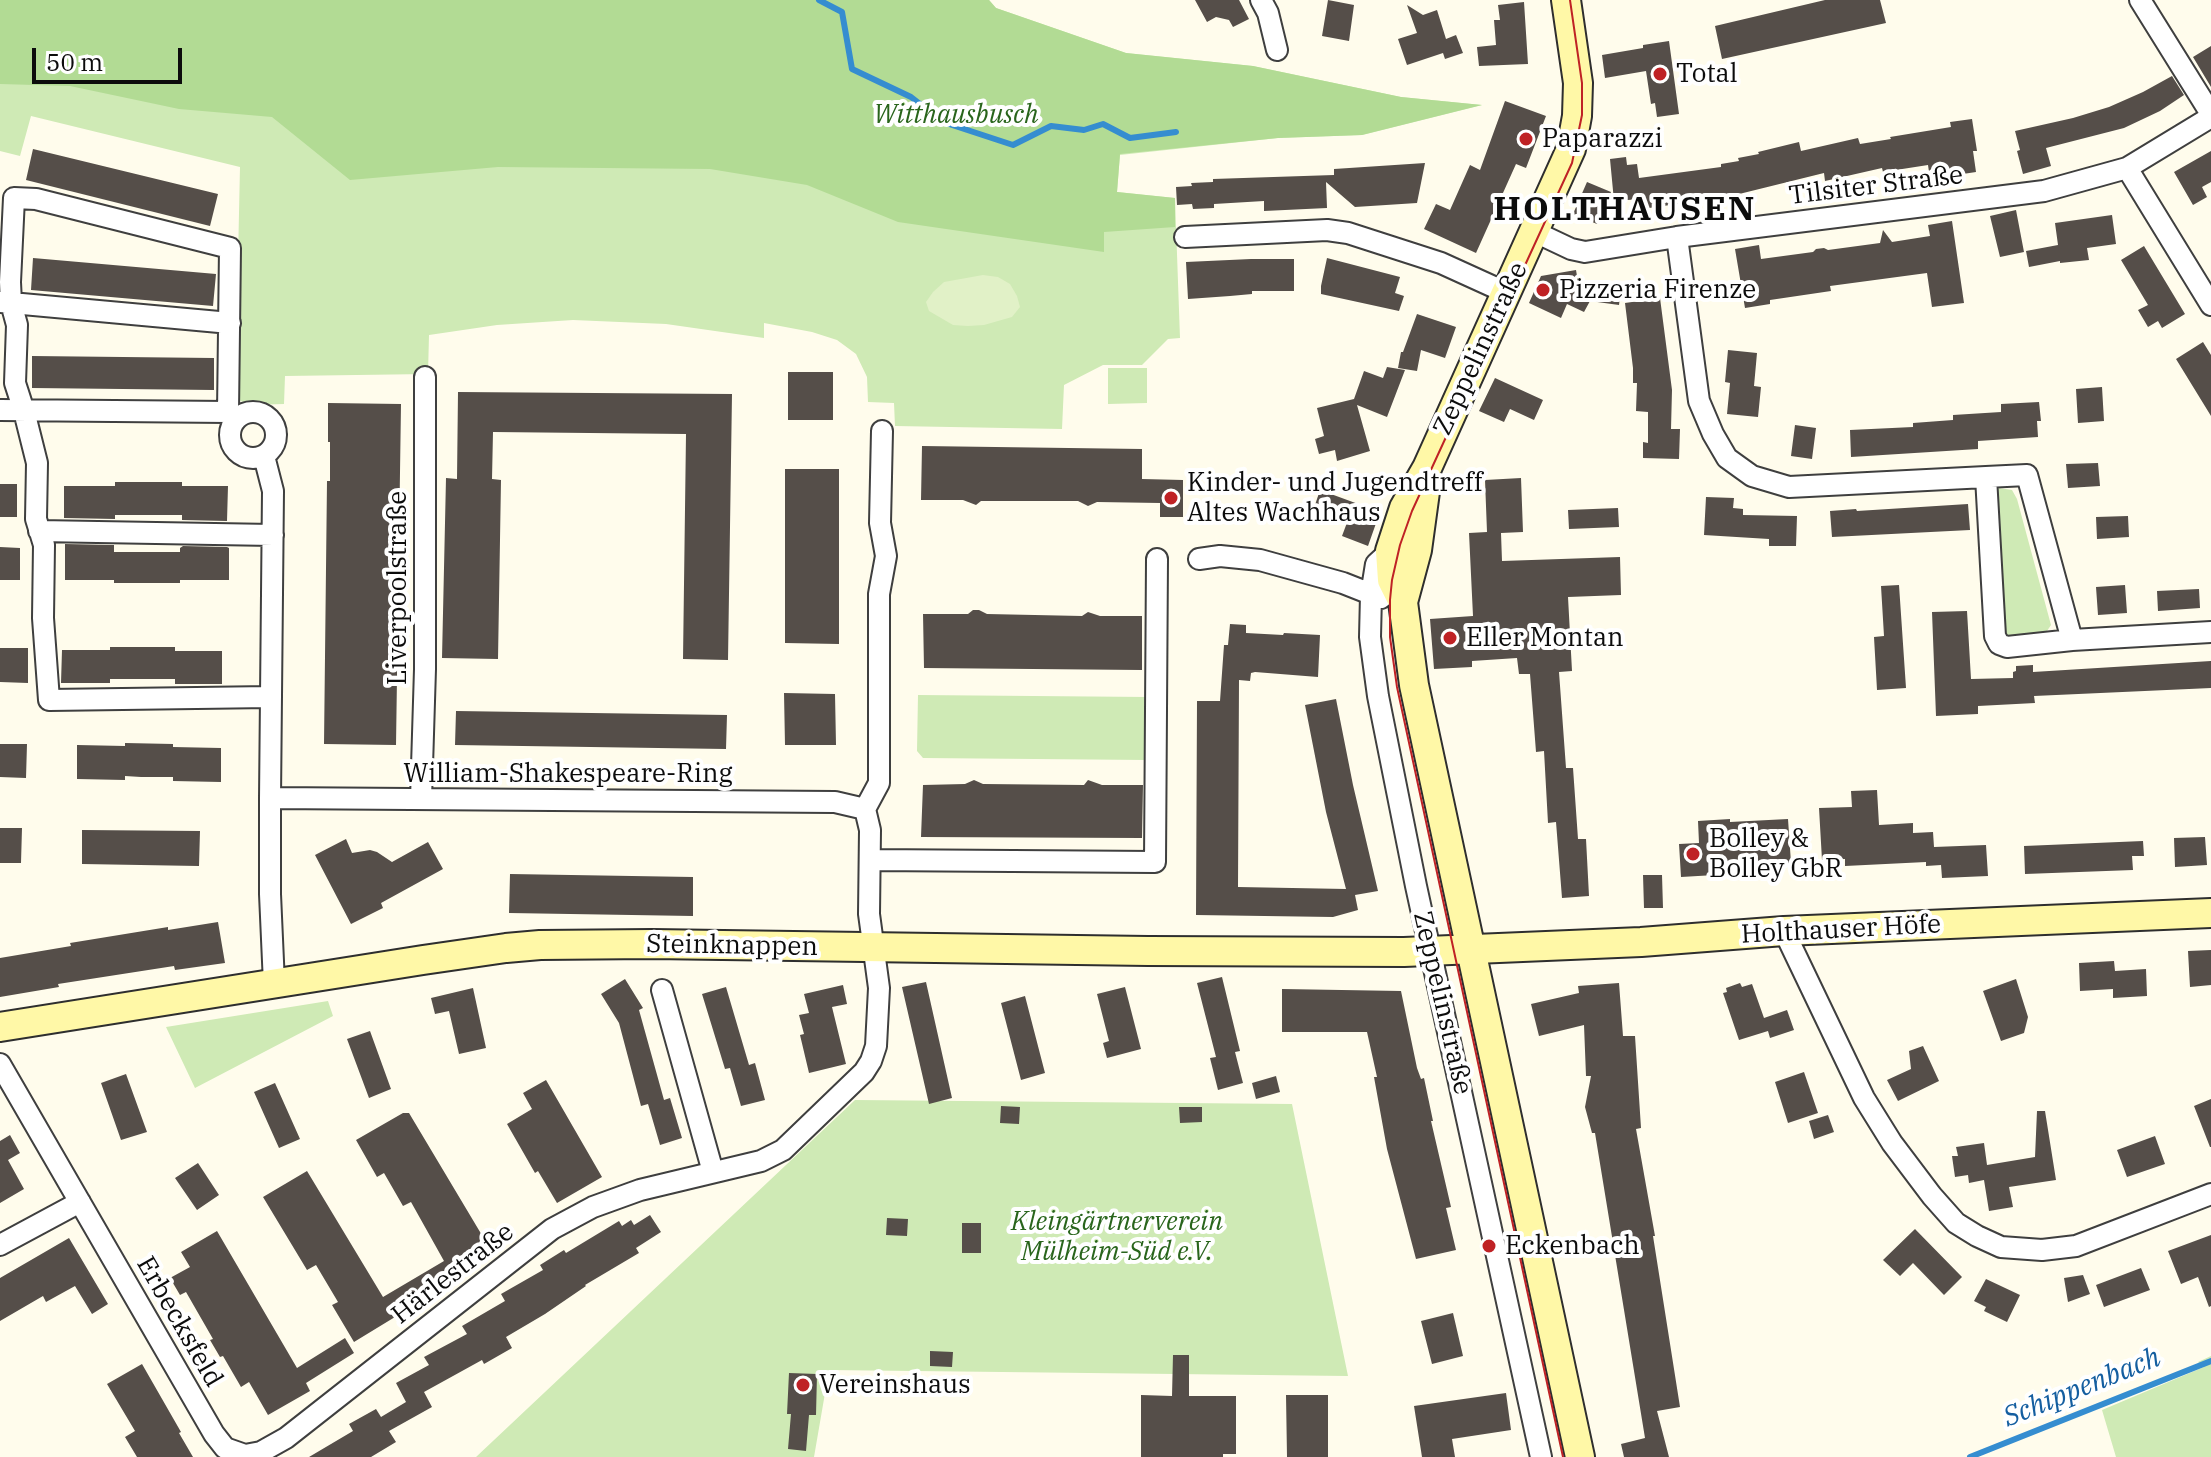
<!DOCTYPE html>
<html>
<head>
<meta charset="utf-8">
<style>
  body { margin:0 }
  #map { position:relative; width:2211px; height:1457px; overflow:hidden; background:#fffcec; font-family:"IBM Plex Serif",serif }
  canvas { display:block }
  .scale { position:absolute; left:32px; top:48px; width:150px; height:36px; box-sizing:border-box; border:4px solid #0c0c0c; border-top:0; padding-left:10px; font-size:24px; line-height:28px; white-space:nowrap; color:#0c0c0c; -webkit-text-stroke:6px #fff; paint-order:stroke }
</style>
</head>
<body>
<div id="map">
<canvas width="2211" height="1457"></canvas>
<div class="scale">50 m</div>
</div>
<script>
const ctx = document.querySelector('canvas').getContext('2d');
ctx.lineJoin = 'round';
function fillPath(path, color) {
  ctx.fillStyle = color;
  ctx.fill(path, 'evenodd');
}
function poly(rows) {
  const path = new Path2D();
  for (const r of rows) {
    if (r.length === 3) {
      path.moveTo(r[0] + r[2], r[1]);
      path.arc(r[0], r[1], r[2], 0, 2 * Math.PI);
      continue;
    }
    path.moveTo(r[0], r[1]);
    for (let i = 2; i < r.length; i += 2) path.lineTo(r[i], r[i + 1]);
  }
  return path;
}
function stroke(path, color, width, dash) {
  ctx.strokeStyle = color;
  ctx.lineWidth = width;
  ctx.lineCap = dash ? 'butt' : 'round';
  ctx.setLineDash(dash || []);
  ctx.stroke(path);
}
function drawText(font, color, halo, rows, align = 'center') {
  ctx.font = font + ' "IBM Plex Serif",serif';
  ctx.lineWidth = 8;
  ctx.setLineDash([]);
  ctx.textBaseline = 'middle';
  ctx.strokeStyle = halo;
  ctx.fillStyle = color;
  for (const [text, x, y, turn = 0] of rows) {
    ctx.save();
    ctx.translate(x, y);
    ctx.rotate((+turn || 0) * Math.PI / 180);
    ctx.textAlign = isNaN(turn) ? turn : align;
    if (halo) ctx.strokeText(text, 0, 0);
    ctx.fillText(text, 0, 0);
    ctx.restore();
  }
}
fillPath(poly([
  [0,0,989,0,996,8,1126,53,1253,66,1401,97,1482,105,1362,135,1278,138,1120,155,1117,192,1175,198,1180,338,1168,339,1142,365,1103,365,1064,385,1062,429,895,426,894,403,868,402,867,377,856,354,837,340,812,332,764,323,764,338,666,324,573,320,497,325,429,335,428,374,285,376,284,404,249,405,235,398,240,167,31,116,20,156,0,151],
  [1108,368,1147,368,1147,403,1108,404],
  [1999,488,2012,490,2017,499,2051,625,2043,637,2008,638,1999,628,1993,498],
  [918,695,1148,697,1147,760,923,758,917,751],
  [328,1001,333,1016,195,1088,166,1027],
  [855,1100,1292,1104,1348,1376,829,1370,814,1457,476,1457],
  [2211,1356,2211,1457,2116,1457,2102,1410,2204,1367,2198,1362]
]), '#cfeab5');
fillPath(poly([
  [0,0,989,0,996,8,1126,53,1253,66,1401,97,1482,105,1362,135,1278,138,1120,154,1117,192,1175,198,1175,227,1104,232,1104,252,898,222,807,185,710,169,498,167,350,180,272,117,179,109,70,86,0,84]
]), '#b2db94');
fillPath(poly([
  [983,275,998,277,1010,284,1017,296,1020,307,1012,317,984,325,968,326,953,325,929,311,926,302,933,292,944,282]
]), '#e1f1c7');
stroke(poly([
  [819,0,842,12,852,69,911,97,943,122,1013,145,1051,126,1084,130,1103,124,1130,138,1176,132],
  [1970,1457,2211,1361]
]), '#358dd0', 6);
fillPath(poly([
  [1195,0,1239,0,1249,19,1233,27,1229,20,1216,17,1207,22],
  [1328,0,1354,5,1349,41,1322,36],
  [1825,0,1880,0,1886,23,1722,59,1715,26],
  [1524,2,1528,64,1479,66,1477,47,1496,45,1494,20,1500,20,1498,5],
  [1407,5,1423,15,1437,10,1446,39,1456,35,1463,53,1445,59,1443,53,1407,65,1398,39,1417,33],
  [1669,41,1679,114,1657,117,1655,103,1651,104,1646,71,1605,78,1602,55,1643,48,1643,45],
  [2211,46,2211,87,2193,57],
  [2172,76,2184,95,2160,111,2124,128,2046,148,2051,166,2023,174,2017,151,2020,150,2015,131,2073,118,2109,107,2143,92],
  [1505,101,1546,116,1526,168,1516,164,1476,253,1424,229,1436,204,1450,210,1470,165,1480,170],
  [1972,119,1977,151,1973,151,1976,172,1930,179,1928,165,1883,172,1882,168,1825,181,1824,173,1727,197,1642,209,1641,199,1614,201,1610,159,1626,157,1627,165,1637,164,1639,178,1721,167,1721,164,1739,161,1738,158,1759,154,1758,152,1799,142,1801,151,1858,138,1860,144,1891,139,1890,137,1951,127,1950,122],
  [33,149,218,194,210,226,26,180],
  [2211,151,2211,182,2202,187,2207,197,2193,205,2174,172],
  [1425,163,1417,203,1355,207,1326,182,1327,208,1264,211,1264,201,1214,204,1214,208,1193,209,1192,204,1177,205,1176,187,1192,186,1191,183,1213,182,1213,179,1334,175,1334,169],
  [1587,182,1611,192,1597,224,1573,214],
  [2016,210,2024,252,2000,257,1990,216],
  [2112,215,2116,244,2087,248,2089,260,2060,263,2060,261,2029,267,2026,251,2058,245,2055,223],
  [1952,221,1964,303,1932,307,1927,273,1830,286,1831,291,1770,300,1770,304,1745,308,1735,249,1759,245,1761,259,1813,252,1816,249,1824,248,1828,250,1880,243,1883,230,1892,242,1930,236,1928,225],
  [2144,246,2185,314,2162,328,2158,321,2148,327,2138,310,2148,305,2121,260],
  [33,258,216,274,213,306,31,290],
  [1327,258,1400,277,1395,293,1404,296,1399,311,1321,294,1321,286],
  [1251,259,1294,259,1294,291,1252,291,1252,294,1230,296,1188,299,1186,262],
  [1576,270,1578,282,1621,288,1619,305,1590,301,1584,312,1567,304,1561,318,1529,303,1541,276],
  [1660,298,1672,390,1671,429,1680,429,1679,459,1643,458,1643,442,1648,443,1648,412,1636,411,1637,383,1633,383,1633,368,1625,303],
  [1417,314,1456,327,1445,358,1421,350,1417,371,1398,368,1401,352,1403,352],
  [2203,342,2211,355,2211,416,2176,359],
  [1728,350,1757,353,1754,386,1761,387,1758,417,1727,414,1730,383,1725,382],
  [32,356,214,358,214,390,32,388],
  [1387,367,1405,370,1387,417,1357,405,1370,451,1337,461,1335,450,1319,454,1315,439,1324,436,1317,408,1354,399,1364,371,1383,378],
  [788,372,833,372,833,420,788,420],
  [1495,378,1543,400,1534,420,1510,409,1504,422,1479,411],
  [2102,387,2104,421,2078,423,2076,389],
  [458,392,732,394,728,660,683,659,686,434,493,432,492,479,501,480,498,659,442,658,446,478,457,479],
  [2039,402,2041,421,2037,421,2038,437,1978,441,1978,449,1851,457,1850,430,1913,427,1913,423,1953,420,1953,415,2001,412,2001,404],
  [328,403,401,404,396,745,324,744,327,481,330,481,330,442,328,442],
  [1795,425,1816,428,1812,459,1791,456],
  [922,446,1142,449,1142,479,1183,480,1183,517,1160,517,1160,503,1097,502,1088,506,1078,501,981,501,976,505,963,500,921,500],
  [2098,463,2100,486,2068,488,2066,464],
  [785,469,839,469,839,644,785,643],
  [1521,478,1523,532,1501,533,1502,561,1620,557,1621,595,1568,597,1572,671,1559,672,1566,768,1573,768,1578,839,1586,839,1589,896,1562,898,1556,822,1548,823,1544,751,1536,752,1530,674,1519,674,1517,658,1472,661,1472,667,1434,669,1430,619,1473,616,1469,533,1487,532,1485,480],
  [115,482,182,482,182,486,228,486,227,521,182,520,182,515,115,515,115,519,64,518,64,486,115,486],
  [0,484,17,484,17,517,0,517],
  [1320,490,1380,512,1368,546,1342,536,1348,520,1314,508],
  [1706,497,1734,498,1733,508,1743,509,1743,515,1797,516,1796,546,1769,546,1769,539,1704,535],
  [1968,504,1970,530,1832,537,1830,511,1856,509,1857,511],
  [1618,508,1619,527,1569,529,1568,510],
  [2128,516,2129,537,2097,539,2096,517],
  [65,544,114,545,114,552,180,552,180,548,183,546,227,547,229,548,229,580,180,580,180,583,114,583,114,580,65,580],
  [0,547,20,548,20,580,0,580],
  [1899,585,1906,688,1877,690,1874,637,1884,636,1881,586],
  [2125,585,2127,613,2098,615,2096,587],
  [2199,589,2200,608,2158,611,2157,591],
  [973,610,979,610,987,614,1082,616,1088,612,1100,616,1142,616,1142,670,924,668,923,614,968,614],
  [1967,611,1971,679,2013,678,2013,672,2016,671,2016,666,2033,665,2033,672,2211,661,2211,688,2034,696,2035,703,1978,706,1978,714,1936,716,1932,612],
  [1230,624,1246,625,1246,633,1283,635,1284,633,1320,635,1318,677,1255,672,1251,673,1250,681,1239,680,1238,887,1346,889,1326,812,1305,705,1336,699,1353,785,1378,891,1355,895,1358,910,1333,917,1196,915,1197,701,1220,701,1224,645,1228,645],
  [110,647,175,647,175,651,222,651,222,684,175,684,175,679,110,679,110,683,61,683,62,650,110,650],
  [0,648,28,648,28,683,0,682],
  [784,693,835,694,836,745,785,745],
  [456,711,727,715,726,749,455,745],
  [125,743,173,744,173,747,221,748,221,782,173,781,173,777,141,777,125,776,125,780,77,779,77,745,125,746],
  [0,744,27,744,26,778,0,777],
  [974,780,983,784,1084,785,1088,780,1102,785,1143,785,1142,838,921,837,923,785,965,784],
  [1877,790,1879,825,1913,823,1913,833,1933,832,1934,847,1986,845,1988,876,1942,878,1941,865,1926,866,1926,862,1845,866,1845,859,1822,860,1819,808,1852,807,1851,791],
  [1730,819,1730,822,1788,819,1791,863,1715,867,1715,875,1681,877,1679,844,1699,843,1698,821],
  [0,828,22,828,21,863,0,863],
  [82,830,200,831,199,866,82,864],
  [2205,837,2207,865,2175,867,2174,838],
  [346,839,352,853,370,850,377,852,392,862,428,842,443,869,381,903,383,908,351,924,315,855],
  [2143,841,2144,856,2132,856,2133,870,2025,874,2024,846],
  [510,874,693,877,693,916,509,913],
  [1643,875,1662,875,1663,908,1644,908],
  [218,922,225,963,175,970,174,966,58,984,59,987,0,997,0,958,71,946,70,943,168,927,168,930],
  [2211,950,2211,985,2190,987,2188,951],
  [2114,961,2115,971,2146,969,2147,996,2113,998,2113,989,2080,991,2079,963],
  [1222,977,1240,1051,1235,1052,1243,1083,1218,1090,1210,1058,1216,1057,1197,983],
  [625,979,643,1008,639,1010,664,1100,670,1098,682,1138,660,1145,648,1104,641,1106,619,1023,601,994],
  [2016,979,2028,1017,2024,1033,2001,1041,1983,991],
  [926,982,952,1098,929,1104,902,987],
  [1619,983,1623,1036,1635,1036,1641,1128,1636,1129,1655,1236,1653,1236,1680,1407,1657,1411,1669,1457,1624,1457,1621,1444,1645,1438,1595,1133,1592,1133,1585,1107,1591,1076,1586,1076,1584,1025,1539,1036,1531,1004,1579,993,1578,986],
  [1740,983,1742,987,1752,984,1764,1018,1787,1010,1794,1030,1770,1038,1768,1031,1739,1040,1723,993,1727,992,1726,988],
  [843,985,847,1004,832,1007,846,1064,809,1073,800,1035,804,1034,799,1015,809,1013,804,994],
  [726,987,749,1065,755,1063,765,1100,741,1106,730,1068,725,1069,702,994],
  [1125,987,1141,1049,1107,1058,1103,1043,1109,1041,1097,994],
  [473,988,486,1048,459,1054,449,1011,435,1014,431,998],
  [1282,989,1401,991,1417,1068,1421,1079,1424,1078,1433,1121,1431,1121,1451,1207,1446,1208,1456,1250,1416,1259,1387,1149,1374,1077,1377,1077,1367,1032,1282,1032],
  [1025,996,1045,1073,1021,1080,1001,1003],
  [370,1031,391,1089,369,1098,347,1039],
  [1923,1046,1939,1081,1898,1101,1887,1080,1911,1069,1909,1051],
  [1804,1072,1818,1113,1788,1123,1775,1082],
  [126,1074,147,1132,121,1140,101,1083],
  [1276,1076,1280,1092,1256,1099,1252,1083],
  [546,1080,602,1177,557,1203,538,1171,535,1173,507,1124,532,1109,523,1093],
  [275,1083,300,1139,279,1148,254,1092],
  [2211,1099,2211,1147,2210,1147,2194,1106],
  [1001,1106,1020,1107,1019,1124,1000,1123],
  [1179,1107,1202,1107,1202,1122,1180,1123],
  [2037,1111,2045,1111,2056,1180,2009,1187,2013,1207,1989,1211,1984,1180,1969,1183,1968,1175,1955,1177,1952,1156,1958,1156,1956,1147,1984,1143,1987,1165,2035,1157],
  [403,1113,409,1113,489,1247,450,1270,452,1275,391,1311,395,1317,354,1342,332,1305,338,1302,316,1265,307,1270,263,1197,307,1171,383,1297,444,1261,411,1202,403,1206,384,1173,377,1177,356,1140],
  [1828,1115,1834,1132,1814,1139,1809,1121],
  [10,1135,20,1153,8,1160,24,1189,0,1203,0,1141],
  [2155,1136,2165,1164,2127,1177,2117,1150],
  [198,1163,219,1195,197,1210,175,1178],
  [650,1215,661,1232,636,1248,639,1253,585,1285,586,1286,545,1314,506,1337,512,1348,484,1364,482,1360,424,1392,432,1407,389,1431,396,1442,371,1457,309,1457,353,1431,349,1424,376,1409,381,1417,406,1402,396,1383,429,1365,424,1357,467,1334,462,1326,505,1301,501,1294,543,1270,540,1265,564,1250,566,1253,619,1221,622,1226,631,1220,634,1225],
  [887,1218,908,1219,907,1236,886,1235],
  [962,1223,981,1223,981,1253,962,1253],
  [1915,1229,1962,1277,1944,1295,1913,1263,1900,1276,1883,1260],
  [217,1231,297,1368,345,1338,354,1353,306,1383,310,1391,268,1415,249,1382,241,1387,223,1356,220,1357,210,1340,213,1339,186,1292,180,1295,170,1278,190,1267,181,1252],
  [2211,1235,2211,1306,2209,1307,2198,1277,2181,1284,2168,1251],
  [69,1238,108,1304,92,1314,75,1286,46,1302,43,1296,0,1321,0,1278],
  [2141,1268,2150,1290,2104,1307,2096,1285],
  [2083,1275,2090,1294,2068,1302,2064,1278],
  [1986,1279,2020,1295,2007,1322,1984,1311,1986,1307,1974,1301],
  [1453,1313,1463,1356,1432,1364,1421,1321],
  [930,1351,953,1352,952,1367,930,1366],
  [1173,1355,1189,1355,1189,1396,1236,1396,1236,1454,1223,1454,1223,1457,1141,1457,1141,1395,1172,1396],
  [142,1364,181,1432,179,1433,193,1457,137,1457,125,1437,135,1431,107,1384],
  [789,1373,817,1374,816,1415,809,1415,806,1451,788,1449,791,1414,787,1414],
  [1506,1393,1511,1430,1452,1439,1455,1457,1422,1457,1414,1406],
  [1286,1395,1328,1395,1328,1457,1287,1457]
]), '#554e49');
const street = poly([
  [1261,0,1268,13,1277,50],
  [2140,0,2211,114],
  [2127,168,2211,305],
  [1535,232,1571,249,1585,252,1677,237,2044,191,2127,168,2211,117],
  [1185,237,1327,230,1348,233,1441,263,1507,293],
  [1677,237,1699,401,1713,434,1727,458,1752,476,1789,487,1986,477,1995,636,1999,644,2007,647,2072,640,2211,632],
  [0,302,230,323],
  [0,410,228,412,235,420],
  [253,435,23],
  [228,412,230,248,36,199,14,198,10,282,11,303,17,325,15,383,24,411,37,463,36,519,44,545,43,618,49,700,270,697],
  [264,456,273,491,270,798,835,802,865,809],
  [1986,477,2027,475,2072,640],
  [39,531,273,535],
  [1390,551,1376,564,1371,595,1370,637,1378,696,1416,886,1541,1457],
  [1199,559,1220,556,1260,560,1343,583,1381,598],
  [270,798,270,894,274,984],
  [421,799,425,669,425,377],
  [870,860,1155,862,1157,559],
  [1784,931,1864,1098,1892,1143,1932,1196,1956,1223,1977,1236,2001,1247,2042,1250,2076,1246,2211,1194],
  [662,990,713,1172],
  [0,1064,214,1434,225,1448,245,1455,261,1452,286,1438,552,1229,593,1207,640,1190,761,1161,783,1150,864,1072,871,1061,876,1046,879,988,869,914,870,830,865,809,879,783,879,594,886,556,880,523,882,431],
  [0,1245,80,1202]
]);
const secondary = poly([
  [1566,0,1578,83,1577,116,1571,149,1427,468,1404,508,1390,551,1392,580,1403,602,1414,685,1580,1457],
  [1403,602,1417,550,1427,477],
  [0,1027,423,960,506,948,540,945,652,944,1148,951,1404,952,1641,942,1784,931,2211,913]
]);
stroke(street, '#3f3f3f', 24);
stroke(secondary, '#2e2e2e', 32);
stroke(street, '#fff', 20);
stroke(secondary, '#fff8a7', 28);
stroke(poly([
  [1563,1457,1397,687,1390,637,1390,600,1392,580,1400,545,1412,511,1572,163,1582,115,1582,83,1570,0]
]), '#bf2225', 2);
for (const [x, y, r, color] of [
  [1660,74,8,"#bf2225"],
  [1526,139,8,"#bf2225"],
  [1543,290,8,"#bf2225"],
  [1171,498,8,"#bf2225"],
  [1450,638,8,"#bf2225"],
  [1693,854,8,"#bf2225"],
  [1489,1246,8,"#bf2225"],
  [803,1385,8,"#bf2225"]
]) {
  const dot = new Path2D();
  dot.arc(x, y, r, 0, 2 * Math.PI);
  ctx.fillStyle = color;
  ctx.fill(dot);
  stroke(dot, '#fff', 3);
}
drawText('26px', '#0c0c0c', '#fff', [
  ["Total",1676,74],
  ["Paparazzi",1542,139],
  ["Pizzeria Firenze",1559,290],
  ["Kinder- und Jugendtreff",1187,483],
  ["Altes Wachhaus",1187,513],
  ["Eller Montan",1466,638],
  ["Bolley &",1709,839],
  ["Bolley GbR",1709,869],
  ["Eckenbach",1505,1246],
  ["Vereinshaus",819,1385]
], 'left');
drawText('italic 26px', '#29651c', '#fff', [
  ["Witthausbusch",956,115],
  ["Kleingärtnerverein",1117,1222],
  ["Mülheim-Süd e.V.",1117,1252]
]);
drawText('26px', '#0c0c0c', '#fff', [
  ["Tilsiter Straße",1876,186,-7],
  ["Zeppelinstraße",1481,349,-65],
  ["Liverpoolstraße",398,588,-90],
  ["William-Shakespeare-Ring",568,774],
  ["Holthauser Höfe",1841,930,-3],
  ["Steinknappen",732,946,1],
  ["Zeppelinstraße",1442,1003,77],
  ["Härlestraße",453,1274,-38],
  ["Erbecksfeld",179,1322,60]
]);
drawText('italic 28px', '#145ea0', '#fff', [
  ["Schippenbach",2082,1388,-22]
]);
ctx.letterSpacing = '2px';
drawText('bold 34px', '#0c0c0c', '#fff', [
  ["HOLTHAUSEN",1625,210]
]);
ctx.letterSpacing = '0px';
</script>
</body>
</html>
